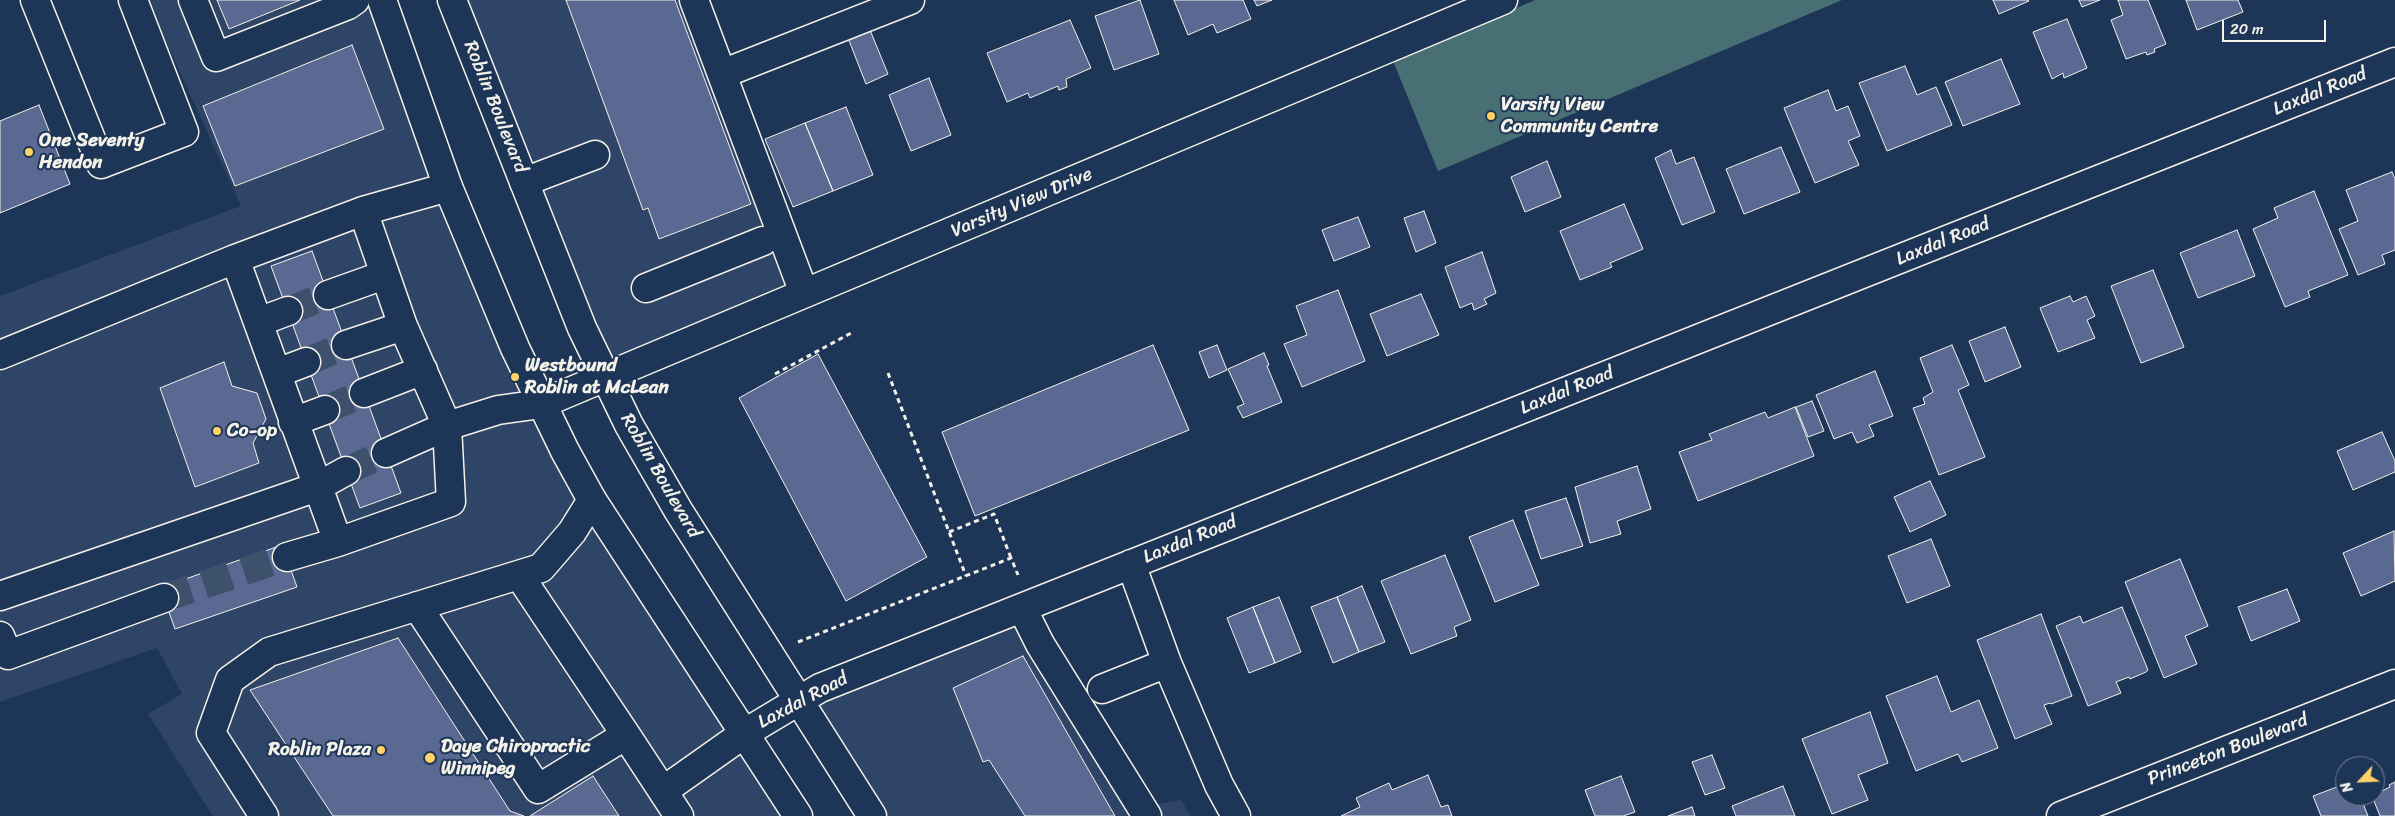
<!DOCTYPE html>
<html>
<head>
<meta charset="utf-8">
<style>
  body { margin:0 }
  #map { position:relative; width:2395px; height:816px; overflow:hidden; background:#1d3557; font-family:Sriracha,sans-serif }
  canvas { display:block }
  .north { position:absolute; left:2335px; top:756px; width:50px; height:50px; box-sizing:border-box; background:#1d3557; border:1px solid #738091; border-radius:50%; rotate:245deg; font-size:14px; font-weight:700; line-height:20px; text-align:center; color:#f4f1e8 }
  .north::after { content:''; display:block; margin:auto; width:18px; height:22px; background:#ffd166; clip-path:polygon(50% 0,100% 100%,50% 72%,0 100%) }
  .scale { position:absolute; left:2222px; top:20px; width:104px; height:22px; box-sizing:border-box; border:2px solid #f4f1e8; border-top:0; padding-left:6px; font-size:15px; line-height:18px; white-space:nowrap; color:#f4f1e8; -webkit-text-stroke:4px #1d3557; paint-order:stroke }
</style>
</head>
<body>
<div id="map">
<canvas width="2395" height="816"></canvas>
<div class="north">N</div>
<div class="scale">20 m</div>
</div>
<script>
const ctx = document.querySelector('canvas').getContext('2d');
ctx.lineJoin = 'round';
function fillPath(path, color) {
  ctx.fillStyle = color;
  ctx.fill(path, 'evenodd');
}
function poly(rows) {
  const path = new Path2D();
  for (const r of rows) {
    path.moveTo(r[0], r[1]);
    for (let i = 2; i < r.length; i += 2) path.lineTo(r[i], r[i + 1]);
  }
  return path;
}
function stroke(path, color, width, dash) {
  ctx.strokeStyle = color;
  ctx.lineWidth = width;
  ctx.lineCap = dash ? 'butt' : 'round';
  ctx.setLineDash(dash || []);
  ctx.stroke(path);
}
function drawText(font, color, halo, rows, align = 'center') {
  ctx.font = font + ' Sriracha,sans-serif';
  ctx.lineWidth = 4;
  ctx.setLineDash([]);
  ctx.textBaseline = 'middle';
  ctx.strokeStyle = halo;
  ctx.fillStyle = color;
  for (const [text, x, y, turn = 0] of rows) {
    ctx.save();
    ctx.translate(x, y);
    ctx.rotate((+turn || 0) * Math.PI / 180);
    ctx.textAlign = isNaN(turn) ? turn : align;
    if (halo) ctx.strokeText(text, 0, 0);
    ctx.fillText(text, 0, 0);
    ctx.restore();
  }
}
fillPath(poly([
  [147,0,366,0,508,356,788,816,213,816,148,714,182,694,157,648,0,702,0,296,241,206],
  [460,0,684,0,794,289,610,366],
  [1022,602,1146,806,1181,800,1191,816,888,816,806,690]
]), '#2f4568');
fillPath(poly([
  [1535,0,1842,0,1438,171,1393,61]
]), '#487074');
const building = poly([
  [217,0,300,0,229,29,217,0],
  [566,0,675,0,751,204,659,239,648,208,643,210,566,0],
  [1140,0,1159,54,1114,70,1095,16,1140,0],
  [1174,0,1243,0,1251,19,1217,33,1213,24,1188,35,1174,0],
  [1254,0,1272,0,1257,6,1254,0],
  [1993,0,2028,0,2029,1,1999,14,1993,0],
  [2079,0,2100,0,2082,7,2079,0],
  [2118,0,2148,0,2166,44,2154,49,2155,52,2147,55,2146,52,2126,59,2111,20,2123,15,2118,0],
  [2186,0,2238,0,2243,12,2197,30,2186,0],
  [2067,19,2087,68,2064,78,2063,73,2052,79,2033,32,2067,19],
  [1070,20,1091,68,1066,79,1067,87,1059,90,1058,86,1030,98,1028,93,1007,102,987,53,1070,20],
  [870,30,888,74,866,84,848,38,870,30],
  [352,45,384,129,235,186,203,106,352,45],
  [2001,59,2020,104,1963,126,1945,82,2001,59],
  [1905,66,1917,95,1936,87,1952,125,1887,151,1859,83,1905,66],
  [929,78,951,135,911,151,889,95,929,78],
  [1828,90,1836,111,1848,106,1860,136,1848,141,1859,165,1815,183,1784,108,1828,90],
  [39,105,70,184,0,213,0,121,39,105],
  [846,107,873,175,833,191,805,123,846,107],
  [805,123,833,191,793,207,765,139,805,123],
  [1781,147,1800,192,1744,214,1726,169,1781,147],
  [1671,150,1676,164,1694,157,1715,212,1682,225,1655,158,1671,150],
  [1547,161,1561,197,1525,212,1511,177,1547,161],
  [2392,172,2395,179,2395,250,2382,255,2385,264,2358,275,2339,229,2358,221,2346,190,2392,172],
  [2314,191,2348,275,2308,291,2310,297,2285,307,2253,229,2278,218,2274,208,2314,191],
  [1624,204,1643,249,1610,263,1612,267,1580,280,1560,231,1624,204],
  [1424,211,1436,243,1416,252,1404,218,1424,211],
  [1358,217,1370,247,1334,261,1322,230,1358,217],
  [2237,230,2255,276,2198,298,2180,253,2237,230],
  [312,251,401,493,360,508,271,266,312,251],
  [1482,252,1496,293,1484,299,1487,304,1474,310,1472,303,1460,308,1445,267,1482,252],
  [2153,270,2184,347,2141,363,2111,286,2153,270],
  [1338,290,1365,361,1302,387,1284,344,1307,335,1296,306,1338,290],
  [1421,294,1439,335,1387,356,1370,314,1421,294],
  [2070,296,2073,302,2086,296,2095,316,2087,320,2095,338,2058,352,2040,308,2070,296],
  [2005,327,2021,367,1985,382,1969,341,2005,327],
  [1153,345,1189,430,975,516,942,432,1153,345],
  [1217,345,1227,370,1209,378,1199,352,1217,345],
  [1952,345,1969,385,1958,390,1985,457,1939,475,1913,408,1925,404,1923,398,1933,392,1920,358,1952,345],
  [1264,353,1269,365,1267,366,1282,402,1243,418,1237,407,1244,404,1228,369,1264,353],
  [818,354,927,557,846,601,739,398,818,354],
  [224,362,232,386,257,393,266,419,253,443,259,463,195,487,160,388,224,362],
  [1875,371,1893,416,1869,425,1874,436,1857,443,1852,432,1834,439,1816,395,1875,371],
  [1812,401,1824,431,1808,437,1796,407,1812,401],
  [1795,407,1814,456,1698,501,1679,452,1712,440,1709,434,1765,412,1768,418,1795,407],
  [2382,432,2395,461,2395,472,2353,490,2337,451,2382,432],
  [1637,466,1651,509,1617,521,1621,534,1590,543,1575,487,1637,466],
  [1930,481,1946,515,1910,532,1894,497,1930,481],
  [1566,498,1583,546,1541,559,1525,511,1566,498],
  [1513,520,1539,585,1495,602,1469,537,1513,520],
  [2394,531,2395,581,2361,596,2343,553,2394,531],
  [1931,539,1950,586,1907,603,1888,556,1931,539],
  [282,545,297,587,175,629,164,598,157,589,282,545],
  [1445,555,1471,620,1454,627,1457,636,1411,654,1381,581,1445,555],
  [2180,559,2208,626,2185,636,2197,664,2164,678,2125,582,2180,559],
  [1362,586,1385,642,1359,652,1337,597,1362,586],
  [2287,589,2300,621,2251,641,2238,607,2287,589],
  [1279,597,1301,652,1275,663,1253,607,1279,597],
  [1337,597,1359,652,1333,663,1311,607,1337,597],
  [1253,607,1275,663,1249,673,1227,618,1253,607],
  [2122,607,2148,670,2146,672,2130,679,2129,677,2116,682,2121,693,2088,706,2056,626,2080,616,2083,623,2122,607],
  [2041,614,2072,696,2051,704,2050,703,2044,705,2052,724,2015,739,1977,640,2041,614],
  [398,638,510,811,524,816,333,816,250,690,398,638],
  [1023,656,1115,816,1025,816,989,760,983,762,953,688,1023,656],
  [1937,676,1951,712,1979,700,1998,748,1962,762,1958,754,1916,771,1886,696,1937,676],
  [1870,712,1888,763,1858,775,1868,800,1832,814,1802,739,1870,712],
  [1712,755,1725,788,1705,795,1692,762,1712,755],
  [1428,775,1441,807,1448,805,1452,816,1341,816,1360,807,1356,798,1389,783,1392,790,1428,775],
  [593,776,619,816,530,816,593,776],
  [1621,776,1635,812,1623,816,1595,816,1585,790,1621,776],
  [2395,782,2395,816,2380,816,2372,796,2390,787,2389,785,2395,782],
  [2345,784,2345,796,2360,796,2368,816,2321,816,2313,796,2345,784],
  [1783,786,1795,816,1736,816,1732,806,1783,786],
  [1692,807,1695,816,1668,816,1692,807]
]);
fillPath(building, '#596991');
stroke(building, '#f4f1e8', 1);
stroke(poly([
  [288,311,328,295],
  [306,362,346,345],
  [325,410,364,393],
  [346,471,386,453],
  [164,598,287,557]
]), '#3d516d', 28, [28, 14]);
const minor = poly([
  [35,0,101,164,184,132,133,0],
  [193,0,216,57,348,5,355,0],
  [694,0,804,293],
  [722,74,910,0],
  [524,182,595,155],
  [448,187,363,211,403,326,447,426,498,410,541,404,1503,0],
  [363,211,235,259,338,542,451,502,447,426,386,453],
  [646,288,763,241],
  [328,295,384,275],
  [258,322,288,311],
  [346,345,403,326],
  [0,355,235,259],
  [277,373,306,362],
  [364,393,423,370],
  [293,422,325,410],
  [287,557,338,542],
  [1131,564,1167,663,1219,785,1236,816],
  [0,596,317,487,346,471],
  [417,606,538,789,626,735,519,575],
  [1022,608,1040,644,1147,816],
  [0,636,8,655,164,598],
  [1102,689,1167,663],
  [626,735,679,816],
  [663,791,745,733,820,688,2395,62],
  [264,816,211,733,230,680,269,652,541,568,572,532,592,500],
  [2061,816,2395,684]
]);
const major = poly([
  [382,0,448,187,515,348,565,451,592,500,798,816],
  [452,0,582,328,629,425,678,510,872,816]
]);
stroke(minor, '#f4f1e8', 31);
stroke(major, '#f4f1e8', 31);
stroke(poly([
  [888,373,966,576],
  [775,374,853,332],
  [949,532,994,514,1011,558],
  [798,642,1011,558,1018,575]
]), '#f4f1e8', 3, [5, 4]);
stroke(minor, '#1d3557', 28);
stroke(major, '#1d3557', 28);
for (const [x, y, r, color] of [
  [1491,116,5,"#ffd166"],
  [29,152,5,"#ffd166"],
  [515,377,5,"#ffd166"],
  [217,431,5,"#ffd166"],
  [381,750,5,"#ffd166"],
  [430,758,6,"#ffd166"]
]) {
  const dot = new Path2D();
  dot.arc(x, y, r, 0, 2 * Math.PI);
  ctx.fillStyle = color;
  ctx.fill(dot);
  stroke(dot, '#1d3557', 2);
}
drawText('19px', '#f4f1e8', '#1d3557', [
  ["Laxdal Road",2320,92,-22],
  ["Roblin Boulevard",495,107,68],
  ["Varsity View Drive",1022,203,-23],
  ["Laxdal Road",1943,242,-22],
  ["Laxdal Road",1567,391,-22],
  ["Roblin Boulevard",660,476,60],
  ["Laxdal Road",1190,540,-22],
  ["Laxdal Road",803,701,-28],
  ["Princeton Boulevard",2228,750,-21]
]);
drawText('bold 19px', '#f4f1e8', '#1d3557', [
  ["Varsity View",1501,105],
  ["Community Centre",1501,127],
  ["One Seventy",39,141],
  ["Hendon",39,163],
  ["Westbound",525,366],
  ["Roblin at McLean",525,388],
  ["Co-op",227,431],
  ["Daye Chiropractic",441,747],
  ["Winnipeg",441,769],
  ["Roblin Plaza",371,750,"right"]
], 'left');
</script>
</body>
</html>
